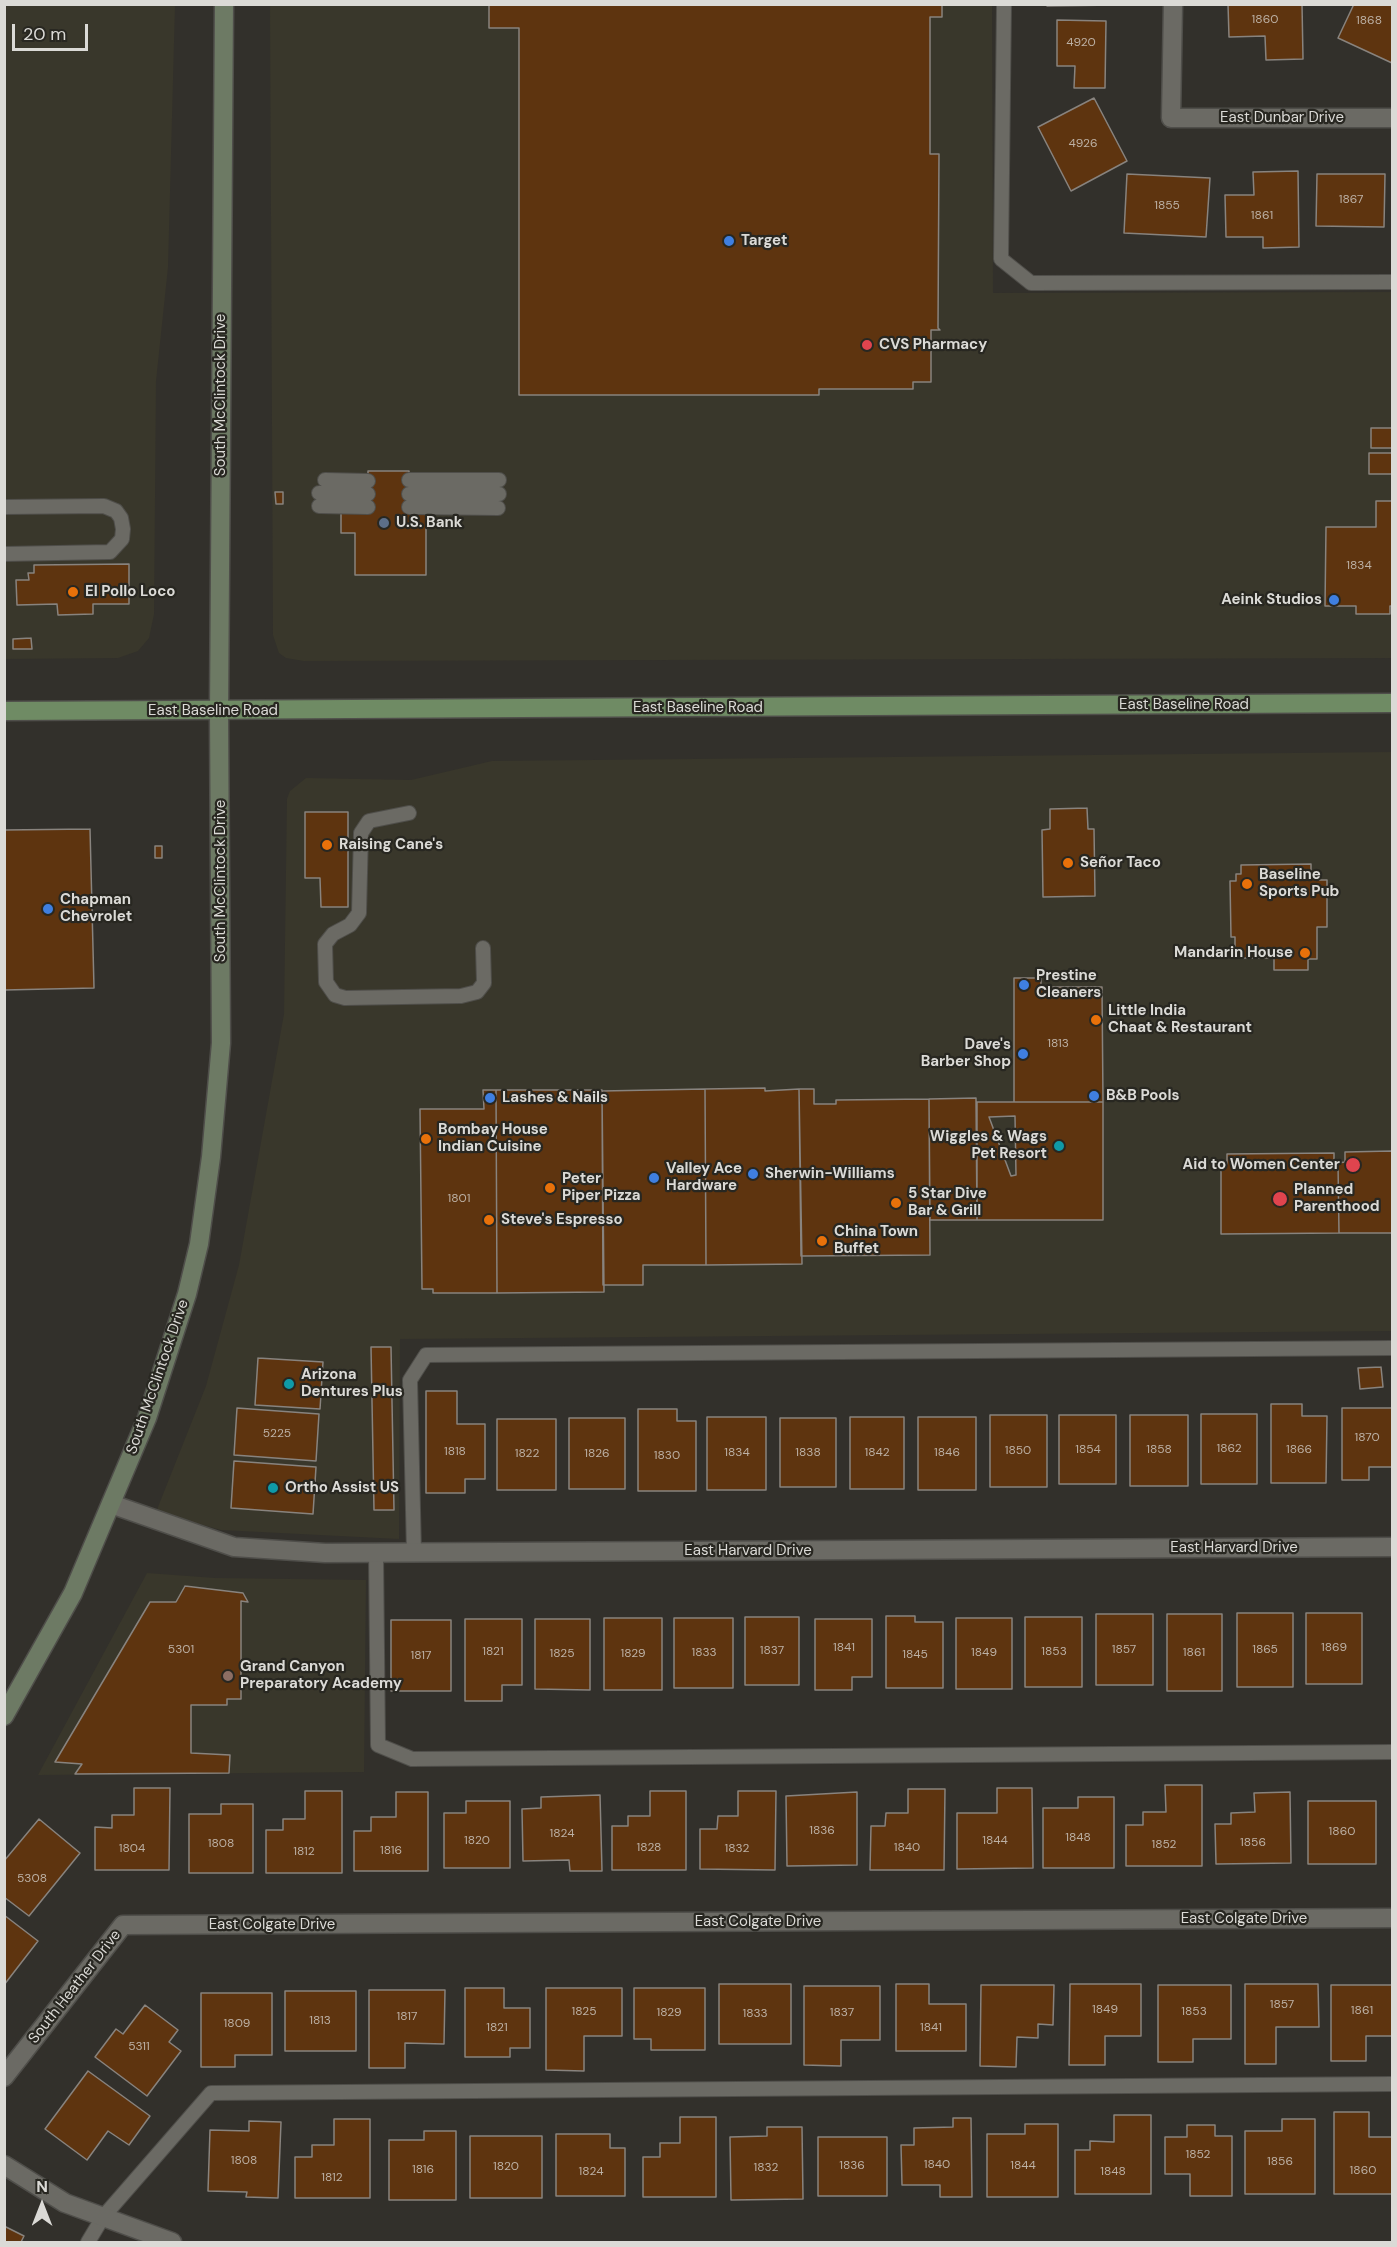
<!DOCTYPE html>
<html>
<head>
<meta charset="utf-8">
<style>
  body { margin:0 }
  #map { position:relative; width:1397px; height:2247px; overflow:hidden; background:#32302b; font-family:"DM Sans",sans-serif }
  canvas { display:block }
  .frame { position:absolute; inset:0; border:6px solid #dbdad6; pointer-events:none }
  .north { position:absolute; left:12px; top:2175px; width:60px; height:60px; -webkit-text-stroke:4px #282721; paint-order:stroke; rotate:0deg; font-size:16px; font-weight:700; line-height:24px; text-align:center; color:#dbdad6 }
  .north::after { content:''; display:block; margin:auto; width:21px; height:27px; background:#dbdad6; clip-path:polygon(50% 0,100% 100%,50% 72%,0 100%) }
  .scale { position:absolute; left:12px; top:24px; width:76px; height:27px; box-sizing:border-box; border:3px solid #dbdad6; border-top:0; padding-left:8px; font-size:18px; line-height:21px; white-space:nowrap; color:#dbdad6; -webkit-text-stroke:4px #282721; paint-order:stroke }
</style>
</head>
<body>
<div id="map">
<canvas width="1397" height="2247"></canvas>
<div class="frame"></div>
<div class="north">N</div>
<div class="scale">20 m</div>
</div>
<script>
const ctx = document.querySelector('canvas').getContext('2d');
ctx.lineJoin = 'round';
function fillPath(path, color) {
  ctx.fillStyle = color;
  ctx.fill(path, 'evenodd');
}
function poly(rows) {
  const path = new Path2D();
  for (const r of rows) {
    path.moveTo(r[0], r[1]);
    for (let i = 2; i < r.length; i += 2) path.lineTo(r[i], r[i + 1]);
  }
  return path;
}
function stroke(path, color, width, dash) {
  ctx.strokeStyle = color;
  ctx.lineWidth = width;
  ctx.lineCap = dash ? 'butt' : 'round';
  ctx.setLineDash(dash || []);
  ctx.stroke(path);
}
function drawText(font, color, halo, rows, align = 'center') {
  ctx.font = font + ' "DM Sans",sans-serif';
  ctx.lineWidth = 4.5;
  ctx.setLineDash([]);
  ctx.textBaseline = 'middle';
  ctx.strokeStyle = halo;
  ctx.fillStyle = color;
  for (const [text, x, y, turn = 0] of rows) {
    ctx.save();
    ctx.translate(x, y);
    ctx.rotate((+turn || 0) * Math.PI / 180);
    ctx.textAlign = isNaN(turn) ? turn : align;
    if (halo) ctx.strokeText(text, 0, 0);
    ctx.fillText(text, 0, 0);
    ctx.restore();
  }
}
fillPath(poly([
  [4,5,175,5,168,267,156,381,154,614,149,638,138,651,118,658,5,659],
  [270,5,992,5,993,293,1392,292,1392,658,304,661,286,658,279,653,273,635],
  [1392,752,1392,1331,400,1339,399,1539,221,1530,156,1512,206,1386,239,1265,284,1014,287,799,290,791,306,778,411,780,492,761],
  [147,1573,215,1578,366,1580,364,1772,38,1775]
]), '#39372b');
const building = poly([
  [489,4,942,4,942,17,930,17,930,154,939,154,938,328,940,330,931,330,931,382,913,382,913,389,819,389,819,395,519,395,519,28,489,28,489,4],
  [1047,4,1115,4,1115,5,1047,6,1047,4],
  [1228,4,1302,4,1303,59,1266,60,1265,36,1229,37,1228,4],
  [1354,4,1392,4,1392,63,1338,38,1354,4],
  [1057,20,1106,21,1105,88,1074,88,1075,66,1057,66,1057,20],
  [1094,98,1127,161,1071,191,1038,127,1094,98],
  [1298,171,1299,247,1263,248,1263,237,1226,237,1225,195,1254,195,1253,172,1298,171],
  [1127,174,1210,178,1206,237,1124,233,1127,174],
  [1317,174,1385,174,1384,227,1316,226,1317,174],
  [1371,428,1392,428,1392,448,1371,448,1371,428],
  [1369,453,1392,453,1392,474,1369,474,1369,453],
  [368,471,409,471,409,513,426,513,426,575,355,575,355,533,341,533,341,512,368,512,368,471],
  [275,492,283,492,283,504,276,504,275,492],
  [1376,501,1392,501,1392,606,1390,606,1390,614,1356,614,1356,606,1325,606,1326,527,1376,527,1376,501],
  [129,564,129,604,93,604,93,614,58,615,57,604,17,605,16,580,29,580,28,573,34,573,34,565,129,564],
  [31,638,32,649,13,649,13,639,31,638],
  [1087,808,1088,829,1094,829,1095,896,1043,897,1042,830,1050,829,1050,809,1087,808],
  [305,812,348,812,348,907,321,907,320,878,305,878,305,812],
  [90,829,94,988,4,990,4,830,90,829],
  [155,846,162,846,162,858,155,858,155,846],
  [1311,864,1311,874,1317,874,1317,880,1327,880,1327,927,1317,927,1317,959,1308,959,1308,970,1274,970,1274,958,1235,958,1235,937,1231,937,1230,881,1236,881,1236,874,1241,874,1241,865,1311,864],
  [1014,978,1041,978,1041,987,1102,987,1103,1102,1014,1102,1014,978],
  [765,1088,765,1091,799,1089,802,1264,706,1265,705,1089,765,1088],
  [705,1089,706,1265,643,1265,643,1285,603,1285,602,1091,705,1089],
  [799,1089,814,1089,814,1104,836,1104,836,1100,929,1099,930,1255,801,1256,799,1089],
  [483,1090,496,1090,497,1293,433,1293,433,1289,422,1289,420,1109,484,1109,483,1090],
  [496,1090,602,1090,604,1292,497,1293,496,1090],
  [976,1098,977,1220,930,1220,929,1099,976,1098],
  [977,1102,1103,1102,1103,1220,977,1220,977,1102],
  [1015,1116,1016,1175,1011,1176,989,1117,1015,1116],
  [1392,1151,1392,1233,1339,1233,1338,1163,1345,1162,1345,1152,1392,1151],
  [1334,1153,1334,1163,1338,1163,1339,1233,1221,1234,1221,1164,1227,1164,1227,1154,1334,1153],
  [371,1347,391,1347,394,1510,374,1510,371,1347],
  [258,1358,323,1362,320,1409,255,1405,258,1358],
  [1381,1367,1383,1387,1360,1389,1358,1368,1381,1367],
  [426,1391,457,1391,457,1424,485,1424,485,1479,465,1479,465,1493,426,1493,426,1391],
  [1271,1404,1302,1404,1302,1416,1327,1416,1326,1483,1271,1483,1271,1404],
  [237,1408,319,1414,316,1461,234,1455,237,1408],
  [1342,1408,1392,1408,1392,1467,1369,1467,1369,1480,1342,1480,1342,1408],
  [638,1409,677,1409,677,1421,696,1421,696,1491,638,1491,638,1409],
  [1201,1414,1257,1414,1257,1484,1201,1484,1201,1414],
  [990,1415,1047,1415,1047,1487,990,1487,990,1415],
  [1059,1415,1116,1415,1116,1484,1059,1484,1059,1415],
  [1130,1415,1188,1415,1188,1486,1130,1486,1130,1415],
  [707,1417,766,1417,766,1490,707,1490,707,1417],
  [850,1417,904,1417,904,1489,850,1489,850,1417],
  [918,1417,976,1417,976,1490,918,1490,918,1417],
  [569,1418,625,1418,625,1489,569,1489,569,1418],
  [780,1418,836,1418,836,1487,780,1487,780,1418],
  [497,1419,556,1419,556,1490,497,1490,497,1419],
  [234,1461,316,1467,313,1514,231,1508,234,1461],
  [185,1586,243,1593,248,1602,241,1601,241,1699,227,1699,227,1705,191,1705,191,1753,230,1755,229,1773,75,1774,82,1764,55,1762,150,1602,176,1602,185,1586],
  [1237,1613,1293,1613,1293,1687,1237,1687,1237,1613],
  [1306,1613,1362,1613,1362,1684,1306,1684,1306,1613],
  [1096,1614,1153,1614,1153,1685,1096,1685,1096,1614],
  [1167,1614,1222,1614,1222,1691,1167,1691,1167,1614],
  [886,1616,915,1616,915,1622,943,1622,943,1688,886,1688,886,1616],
  [745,1617,799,1617,799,1685,745,1685,745,1617],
  [1025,1617,1082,1617,1082,1687,1025,1687,1025,1617],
  [604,1618,662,1618,662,1690,604,1690,604,1618],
  [674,1618,733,1618,733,1688,674,1688,674,1618],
  [956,1618,1012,1618,1012,1689,956,1689,956,1618],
  [465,1619,522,1619,522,1685,502,1685,502,1701,465,1701,465,1619],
  [535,1619,590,1619,590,1690,535,1689,535,1619],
  [815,1619,872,1619,872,1677,852,1677,852,1690,815,1690,815,1619],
  [391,1620,451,1620,451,1691,391,1691,391,1620],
  [1165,1785,1202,1785,1202,1866,1126,1866,1126,1825,1143,1825,1143,1812,1166,1812,1165,1785],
  [134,1788,170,1788,169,1870,95,1870,95,1827,112,1828,112,1815,134,1815,134,1788],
  [997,1788,1032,1788,1033,1868,957,1869,957,1813,997,1813,997,1788],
  [908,1789,945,1789,944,1870,870,1870,871,1826,885,1826,886,1813,908,1813,908,1789],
  [305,1791,342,1791,342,1873,266,1873,266,1830,283,1830,283,1819,305,1819,305,1791],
  [650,1791,686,1791,686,1870,612,1870,612,1826,628,1826,628,1816,650,1816,650,1791],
  [738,1791,776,1791,775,1870,700,1869,700,1829,717,1829,718,1816,738,1816,738,1791],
  [396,1792,428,1792,428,1871,354,1871,354,1831,371,1831,371,1817,396,1817,396,1792],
  [857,1792,857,1865,787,1866,786,1796,857,1792],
  [1290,1792,1291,1863,1216,1864,1215,1824,1231,1824,1231,1813,1255,1812,1254,1793,1290,1792],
  [600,1795,602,1871,570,1871,569,1860,523,1861,522,1809,541,1808,541,1797,600,1795],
  [1078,1797,1114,1797,1114,1868,1043,1868,1043,1808,1078,1808,1078,1797],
  [466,1801,510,1801,510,1868,444,1868,444,1813,466,1813,466,1801],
  [1308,1801,1376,1801,1376,1864,1308,1864,1308,1801],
  [221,1804,253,1804,253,1873,189,1873,189,1814,221,1814,221,1804],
  [39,1819,80,1853,29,1916,4,1897,4,1861,39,1819],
  [4,1915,38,1941,4,1985,4,1915],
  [719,1984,791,1984,791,2044,719,2044,719,1984],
  [896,1984,929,1984,929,2004,966,2004,966,2051,896,2051,896,1984],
  [1070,1984,1141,1984,1141,2036,1105,2036,1105,2065,1069,2065,1070,1984],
  [1245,1984,1318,1984,1319,2027,1276,2027,1276,2064,1245,2064,1245,1984],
  [981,1985,1054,1985,1053,2025,1038,2024,1038,2038,1017,2037,1016,2067,980,2066,981,1985],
  [1158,1985,1231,1985,1231,2039,1193,2039,1193,2062,1158,2062,1158,1985],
  [1331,1985,1392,1985,1392,2036,1366,2036,1366,2061,1331,2061,1331,1985],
  [804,1986,880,1986,880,2040,841,2040,841,2066,804,2065,804,1986],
  [465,1988,504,1988,504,2008,530,2008,530,2048,510,2048,510,2057,465,2057,465,1988],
  [546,1988,622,1988,622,2036,584,2036,584,2071,546,2070,546,1988],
  [634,1988,705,1988,705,2050,651,2050,651,2039,634,2039,634,1988],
  [369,1990,445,1990,444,2044,405,2043,405,2068,369,2068,369,1990],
  [285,1991,356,1991,356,2051,285,2051,285,1991],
  [201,1993,272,1993,272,2055,235,2055,235,2067,201,2067,201,1993],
  [145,2005,178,2030,169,2042,181,2051,147,2096,95,2057,116,2029,123,2034,145,2005],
  [88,2071,150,2116,129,2145,108,2131,87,2160,45,2129,88,2071],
  [1334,2112,1369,2112,1369,2137,1392,2137,1392,2194,1334,2194,1334,2112],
  [1114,2115,1151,2115,1151,2194,1075,2194,1075,2150,1090,2150,1090,2141,1114,2142,1114,2115],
  [680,2117,716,2117,716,2197,643,2197,643,2157,660,2157,660,2143,680,2143,680,2117],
  [953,2118,971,2118,972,2197,940,2197,940,2185,902,2185,901,2145,914,2145,914,2128,953,2127,953,2118],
  [334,2119,370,2119,370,2198,295,2198,295,2157,312,2157,312,2145,334,2145,334,2119],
  [1282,2119,1315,2119,1315,2194,1245,2194,1245,2131,1282,2131,1282,2119],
  [249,2121,281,2122,278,2198,246,2197,247,2192,208,2191,210,2130,249,2131,249,2121],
  [1025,2124,1058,2124,1058,2197,987,2197,987,2134,1025,2134,1025,2124],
  [1187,2125,1215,2125,1215,2136,1232,2136,1232,2196,1190,2196,1190,2174,1165,2174,1165,2137,1187,2137,1187,2125],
  [767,2127,802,2127,803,2199,731,2200,730,2137,767,2136,767,2127],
  [424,2131,456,2131,456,2200,389,2200,389,2140,424,2140,424,2131],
  [556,2134,610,2134,610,2148,625,2148,625,2196,556,2196,556,2134],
  [470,2136,542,2136,542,2198,470,2198,470,2136],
  [818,2137,887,2137,887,2196,818,2196,818,2137],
  [4,2226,24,2236,21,2242,4,2242,4,2226]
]);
fillPath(building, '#5e340f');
stroke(building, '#88837e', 1.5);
const lane = poly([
  [1004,4,1001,259,1031,283,1392,282],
  [325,480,368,481],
  [409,480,499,480],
  [319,493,368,494],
  [409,494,499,494],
  [319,506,368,507],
  [4,507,104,506,116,511,121,518,123,529,122,539,110,552,4,554],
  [409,507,498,508],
  [409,813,369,821,361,833,359,913,350,925,333,934,325,944,326,982,335,995,345,998,461,996,477,992,484,983,483,948],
  [376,1553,378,1745,412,1759,1392,1752],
  [414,1553,410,1380,426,1355,1392,1348],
  [88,2242,103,2217,211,2093,1392,2084]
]);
const street = poly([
  [1173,4,1171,118,1392,118],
  [111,1504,234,1547,325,1553,1392,1547],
  [4,2077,123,1925,1392,1918],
  [4,2165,65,2203,172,2242]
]);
const secondary = poly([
  [4,1716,73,1593,147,1418,187,1294,199,1244,211,1157,221,1043,219,712,224,4]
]);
const primary = poly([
  [4,711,1392,703]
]);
stroke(lane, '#4f4e4a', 16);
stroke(street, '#4f4e4a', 21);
stroke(secondary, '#4f4e4a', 21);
stroke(primary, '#4f4e4a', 21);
stroke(lane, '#6b6a64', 14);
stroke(street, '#6b6a64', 18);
stroke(secondary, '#6d7a64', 18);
stroke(primary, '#6f8b64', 18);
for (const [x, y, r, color] of [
  [729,241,6,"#3f7fe0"],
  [867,345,6,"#e0444e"],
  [384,523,6,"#5c6f8a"],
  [73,592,6,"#e8710a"],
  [1334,600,6,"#3f7fe0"],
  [327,845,6,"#e8710a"],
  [1068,863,6,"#e8710a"],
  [1247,884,6,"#e8710a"],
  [48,909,6,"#3f7fe0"],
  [1305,953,6,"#e8710a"],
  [1024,985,6,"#3f7fe0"],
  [1096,1020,6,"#e8710a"],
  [1023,1054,6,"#3f7fe0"],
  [1094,1096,6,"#3f7fe0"],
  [490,1098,6,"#3f7fe0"],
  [426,1139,6,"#e8710a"],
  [1059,1146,6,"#0f9aa8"],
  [1353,1165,8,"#e0444e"],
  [753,1174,6,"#3f7fe0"],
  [654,1178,6,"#3f7fe0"],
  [550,1188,6,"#e8710a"],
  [1280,1199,8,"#e0444e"],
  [896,1203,6,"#e8710a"],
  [489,1220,6,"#e8710a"],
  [822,1241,6,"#e8710a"],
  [289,1384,6,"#0f9aa8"],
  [273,1488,6,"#0f9aa8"],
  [228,1676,6,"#8d6e63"]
]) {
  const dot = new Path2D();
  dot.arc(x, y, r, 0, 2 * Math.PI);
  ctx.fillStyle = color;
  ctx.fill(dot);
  stroke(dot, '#282721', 2);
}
drawText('12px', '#bcb0a4', null, [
  ["1860",1265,20],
  ["1868",1369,21],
  ["4920",1081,43],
  ["4926",1083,144],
  ["1867",1351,200],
  ["1855",1167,206],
  ["1861",1262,216],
  ["1834",1359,566],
  ["1813",1058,1044],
  ["1801",459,1199],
  ["5225",277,1434],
  ["1870",1367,1438],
  ["1862",1229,1449],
  ["1854",1088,1450],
  ["1858",1159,1450],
  ["1866",1299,1450],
  ["1850",1018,1451],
  ["1818",455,1452],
  ["1834",737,1453],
  ["1838",808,1453],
  ["1842",877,1453],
  ["1846",947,1453],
  ["1822",527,1454],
  ["1826",597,1454],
  ["1830",667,1456],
  ["1841",844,1648],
  ["1869",1334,1648],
  ["5301",181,1650],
  ["1857",1124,1650],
  ["1865",1265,1650],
  ["1837",772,1651],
  ["1821",493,1652],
  ["1853",1054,1652],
  ["1833",704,1653],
  ["1849",984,1653],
  ["1861",1194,1653],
  ["1825",562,1654],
  ["1829",633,1654],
  ["1845",915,1655],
  ["1817",421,1656],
  ["1836",822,1831],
  ["1860",1342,1832],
  ["1824",562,1834],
  ["1848",1078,1838],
  ["1820",477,1841],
  ["1844",995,1841],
  ["1856",1253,1843],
  ["1808",221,1844],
  ["1852",1164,1845],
  ["1828",649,1848],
  ["1840",907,1848],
  ["1804",132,1849],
  ["1832",737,1849],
  ["1816",391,1851],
  ["1812",304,1852],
  ["5308",32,1879],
  ["1857",1282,2005],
  ["1849",1105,2010],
  ["1861",1362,2011],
  ["1825",584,2012],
  ["1853",1194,2012],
  ["1829",669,2013],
  ["1837",842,2013],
  ["1833",755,2014],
  ["1817",407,2017],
  ["1813",320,2021],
  ["1809",237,2024],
  ["1821",497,2028],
  ["1841",931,2028],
  ["5311",139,2047],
  ["1852",1198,2155],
  ["1808",244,2161],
  ["1856",1280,2162],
  ["1840",937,2165],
  ["1836",852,2166],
  ["1844",1023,2166],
  ["1820",506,2167],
  ["1832",766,2168],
  ["1816",423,2170],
  ["1860",1363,2171],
  ["1824",591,2172],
  ["1848",1113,2172],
  ["1812",332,2178]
]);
drawText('15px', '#dbdad6', '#282721', [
  ["East Dunbar Drive",1282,118],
  ["South McClintock Drive",221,395,-90],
  ["East Baseline Road",1184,705],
  ["East Baseline Road",698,708],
  ["East Baseline Road",213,711],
  ["South McClintock Drive",221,881,-90],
  ["South McClintock Drive",158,1377,-71],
  ["East Harvard Drive",1234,1548],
  ["East Harvard Drive",748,1551],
  ["East Colgate Drive",1244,1919],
  ["East Colgate Drive",758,1922],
  ["East Colgate Drive",272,1925],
  ["South Heather Drive",75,1987,-52]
]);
drawText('bold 15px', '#dbdad6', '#282721', [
  ["Target",741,241],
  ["CVS Pharmacy",879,345],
  ["U.S. Bank",396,523],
  ["El Pollo Loco",85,592],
  ["Aeink Studios",1322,600,"right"],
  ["Raising Cane's",339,845],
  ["Señor Taco",1080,863],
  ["Baseline",1259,875],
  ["Sports Pub",1259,892],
  ["Chapman",60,900],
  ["Chevrolet",60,917],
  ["Mandarin House",1293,953,"right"],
  ["Prestine",1036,976],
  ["Cleaners",1036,993],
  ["Little India",1108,1011],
  ["Chaat & Restaurant",1108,1028],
  ["Dave's",1011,1045,"right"],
  ["Barber Shop",1011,1062,"right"],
  ["B&B Pools",1106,1096],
  ["Lashes & Nails",502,1098],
  ["Bombay House",438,1130],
  ["Indian Cuisine",438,1147],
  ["Wiggles & Wags",1047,1137,"right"],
  ["Pet Resort",1047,1154,"right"],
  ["Aid to Women Center",1340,1165,"right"],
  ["Valley Ace",666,1169],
  ["Hardware",666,1186],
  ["Sherwin-Williams",765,1174],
  ["Peter",562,1179],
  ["Piper Pizza",562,1196],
  ["Planned",1294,1190],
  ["Parenthood",1294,1207],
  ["5 Star Dive",908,1194],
  ["Bar & Grill",908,1211],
  ["Steve's Espresso",501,1220],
  ["China Town",834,1232],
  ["Buffet",834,1249],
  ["Arizona",301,1375],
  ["Dentures Plus",301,1392],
  ["Ortho Assist US",285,1488],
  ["Grand Canyon",240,1667],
  ["Preparatory Academy",240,1684]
], 'left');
</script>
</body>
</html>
